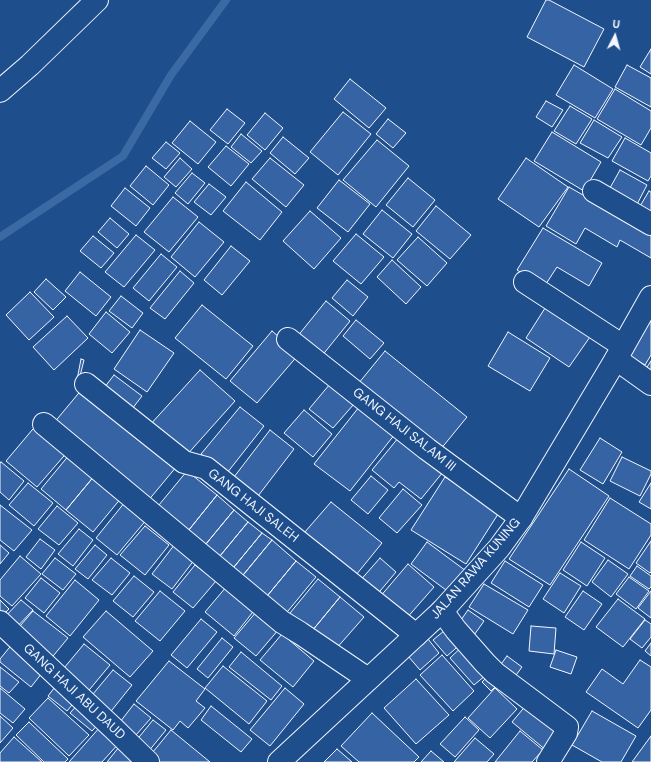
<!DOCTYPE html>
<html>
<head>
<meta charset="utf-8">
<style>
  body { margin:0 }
  #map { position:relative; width:651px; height:762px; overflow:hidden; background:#1f4e8c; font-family:"DM Sans",sans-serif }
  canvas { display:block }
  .north { position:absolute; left:595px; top:16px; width:40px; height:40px; -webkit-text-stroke:3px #1f4e8c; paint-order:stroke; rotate:6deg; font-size:11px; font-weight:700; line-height:16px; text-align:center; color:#f2f6ff }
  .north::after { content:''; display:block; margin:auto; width:14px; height:18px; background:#f2f6ff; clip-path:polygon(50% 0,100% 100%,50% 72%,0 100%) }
</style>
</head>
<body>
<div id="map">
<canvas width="651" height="762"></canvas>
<div class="north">U</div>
</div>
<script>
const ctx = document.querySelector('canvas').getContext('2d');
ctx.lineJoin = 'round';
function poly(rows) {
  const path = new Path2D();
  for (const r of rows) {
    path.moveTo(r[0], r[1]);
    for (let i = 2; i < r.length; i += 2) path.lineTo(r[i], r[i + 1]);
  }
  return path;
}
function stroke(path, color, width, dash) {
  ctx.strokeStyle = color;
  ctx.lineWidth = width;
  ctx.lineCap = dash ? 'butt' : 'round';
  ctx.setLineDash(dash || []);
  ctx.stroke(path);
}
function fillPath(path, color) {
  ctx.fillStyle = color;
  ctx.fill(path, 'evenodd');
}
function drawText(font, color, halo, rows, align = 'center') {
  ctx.font = font + ' "DM Sans",sans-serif';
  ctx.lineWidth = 3;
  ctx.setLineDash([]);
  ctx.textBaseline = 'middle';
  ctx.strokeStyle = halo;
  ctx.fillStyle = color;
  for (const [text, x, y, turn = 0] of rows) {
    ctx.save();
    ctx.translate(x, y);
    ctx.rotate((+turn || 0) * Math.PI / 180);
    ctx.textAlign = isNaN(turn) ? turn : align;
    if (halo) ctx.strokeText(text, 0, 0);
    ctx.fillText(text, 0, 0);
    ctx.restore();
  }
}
stroke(poly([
  [0,237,123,156,171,75,226,0]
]), '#3b69a3', 8);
const building = poly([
  [546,0,549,0,604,29,584,67,527,37,546,0],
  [651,49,651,74,640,67,651,49],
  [574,65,613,89,595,118,556,95,574,65],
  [627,65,651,78,651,107,615,87,627,65],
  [350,79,386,108,369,128,334,99,350,79],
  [615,89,651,111,651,128,641,145,597,119,615,89],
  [546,101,563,110,552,127,536,117,546,101],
  [570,106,592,119,576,144,554,131,570,106],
  [227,109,245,123,228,144,210,130,227,109],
  [343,112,371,134,338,175,310,152,343,112],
  [265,113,283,128,265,150,247,135,265,113],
  [388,119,406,133,393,148,376,134,388,119],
  [594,120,622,137,608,158,580,143,594,120],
  [190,121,216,142,198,164,172,143,190,121],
  [552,132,601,162,584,191,534,161,552,132],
  [241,134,262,151,251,163,231,147,241,134],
  [283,137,309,158,295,174,270,153,283,137],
  [625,138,651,153,651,176,648,181,612,161,625,138],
  [377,140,409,166,376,207,343,180,377,140],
  [166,142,180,153,166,169,152,158,166,142],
  [226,146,249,164,231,186,208,167,226,146],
  [180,158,192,169,176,187,164,177,180,158],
  [270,158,304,185,286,207,252,179,270,158],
  [526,158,568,187,539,227,498,199,526,158],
  [146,166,169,185,153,205,130,186,146,166],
  [620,170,647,185,634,210,606,195,620,170],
  [192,173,205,183,188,204,175,193,192,173],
  [408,178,435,200,413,227,386,205,408,178],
  [339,180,370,204,348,232,317,208,339,180],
  [246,182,282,212,260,240,223,211,246,182],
  [209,184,226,197,211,215,194,202,209,184],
  [569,187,628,221,651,225,651,258,620,240,617,247,585,228,576,244,546,226,569,187],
  [125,188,150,208,136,226,111,206,125,188],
  [649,191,651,192,651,221,636,213,649,191],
  [173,197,198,217,169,252,144,232,173,197],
  [436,206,471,235,450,259,416,231,436,206],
  [382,210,412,234,393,258,363,234,382,210],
  [310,211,341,238,314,269,283,241,310,211],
  [110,218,129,234,117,248,98,232,110,218],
  [199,222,224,242,195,277,171,257,199,222],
  [543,228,602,263,589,286,557,267,544,287,517,270,543,228],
  [356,234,384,257,361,284,333,261,356,234],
  [136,235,155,250,124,287,105,272,136,235],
  [93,236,114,253,101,268,80,251,93,236],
  [418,237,447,263,427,286,397,260,418,237],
  [231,246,250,261,222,295,204,280,231,246],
  [161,254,177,267,149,301,133,288,161,254],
  [392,260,421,287,406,304,377,277,392,260],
  [180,271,194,283,165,319,150,308,180,271],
  [80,272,111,297,96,316,65,291,80,272],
  [46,279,66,297,53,310,34,292,46,279],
  [347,280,368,297,353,316,332,298,347,280],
  [30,292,54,317,29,340,6,315,30,292],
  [121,296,143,313,132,328,109,311,121,296],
  [326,301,350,321,321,357,297,337,326,301],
  [202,305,253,346,226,379,175,338,202,305],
  [547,305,592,334,569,367,526,338,547,305],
  [106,312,130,332,112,353,89,334,106,312],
  [651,312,651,355,645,365,626,354,651,312],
  [67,316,88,338,54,370,33,347,67,316],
  [356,320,384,343,370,359,343,336,356,320],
  [140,330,174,353,147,392,114,369,140,330],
  [272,331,299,354,257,403,230,381,272,331],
  [508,332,550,358,530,391,488,366,508,332],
  [385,351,467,417,440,450,358,384,385,351],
  [81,359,84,360,79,380,77,380,81,359],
  [651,361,651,373,645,370,651,361],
  [200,370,235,401,185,457,149,426,200,370],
  [114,375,142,396,132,409,104,388,114,375],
  [330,384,354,404,333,428,309,409,330,384],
  [83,388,177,466,147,502,53,424,83,388],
  [363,402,399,429,350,491,314,464,363,402],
  [240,407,264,426,227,473,201,454,240,407],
  [304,410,332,434,313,457,284,433,304,410],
  [38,423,70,449,37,487,6,461,38,423],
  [270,430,294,449,258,496,234,477,270,430],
  [399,437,443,472,421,499,399,482,394,488,372,470,399,437],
  [600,438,622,452,603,484,580,470,600,438],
  [70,454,95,475,66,510,41,489,70,454],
  [622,457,651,471,651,474,640,496,610,481,622,457],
  [1,462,24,481,9,500,0,492,0,463,1,462],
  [569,469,609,496,550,585,509,559,569,469],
  [187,471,217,495,184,536,154,511,187,471],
  [95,475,122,497,93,532,66,510,95,475],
  [371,476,388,490,368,514,351,500,371,476],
  [445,477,500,511,466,564,411,530,445,477],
  [28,483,53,503,34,526,9,505,28,483],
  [651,483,651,509,639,502,651,483],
  [403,489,422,505,397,533,379,518,403,489],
  [217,495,234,510,201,550,184,536,217,495],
  [610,498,651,524,651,535,629,569,584,540,610,498],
  [125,502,147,519,117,555,96,538,125,502],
  [331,502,382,543,356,575,304,533,331,502],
  [0,505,32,530,14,551,0,540,0,505],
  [57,506,78,523,59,545,38,529,57,506],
  [234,510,248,522,215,562,201,550,234,510],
  [248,522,262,533,229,573,215,562,248,522],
  [145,526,169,545,145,575,120,555,145,526],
  [79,529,93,540,73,566,58,554,79,529],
  [262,533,272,540,239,580,229,573,262,533],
  [40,539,55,550,41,569,26,557,40,539],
  [272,540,296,561,263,601,239,580,272,540],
  [651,541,651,572,650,573,636,563,651,541],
  [427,542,466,571,450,593,411,564,427,542],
  [581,542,605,558,587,586,563,570,581,542],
  [175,544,195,559,172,589,152,574,175,544],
  [0,545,9,553,0,564,0,545],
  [95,545,107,555,88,579,75,569,95,545],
  [20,556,41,574,12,606,0,596,0,580,20,556],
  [55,558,76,574,63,590,42,574,55,558],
  [111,558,130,573,112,595,92,580,111,558],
  [380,558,396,572,375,597,358,583,380,558],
  [608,560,628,574,611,597,592,582,608,560],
  [296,561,316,577,283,617,263,601,296,561],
  [505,561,543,585,529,607,491,583,505,561],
  [408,564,434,587,405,620,379,598,408,564],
  [195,565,216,581,193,608,173,592,195,565],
  [637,566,651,576,651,587,649,589,630,576,637,566],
  [560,573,581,586,564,613,543,599,560,573],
  [134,576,154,592,133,617,113,601,134,576],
  [629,577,649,591,636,609,616,594,629,577],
  [41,578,60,593,44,613,25,598,41,578],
  [318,579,340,597,312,631,290,613,318,579],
  [75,580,99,600,70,636,46,616,75,580],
  [484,584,528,610,513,634,469,607,484,584],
  [227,586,256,608,234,636,205,612,227,586],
  [160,591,185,611,160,641,135,621,160,591],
  [583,591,602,604,584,630,565,617,583,591],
  [651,591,651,618,638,608,651,591],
  [340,597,364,617,335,650,312,631,340,597],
  [618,599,645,619,623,647,596,627,618,599],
  [0,600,9,609,1,617,0,617,0,600],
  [21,600,33,610,13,631,2,620,21,600],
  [468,610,484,621,472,638,456,627,468,610],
  [33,611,68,638,49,661,14,633,33,611],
  [106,611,153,651,130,677,83,637,106,611],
  [257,611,279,629,256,656,234,638,257,611],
  [201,619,217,632,187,668,171,655,201,619],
  [645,620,651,624,651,637,642,648,630,639,645,620],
  [450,626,463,642,447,656,433,640,450,626],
  [531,626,556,628,554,654,529,651,531,626],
  [282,634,314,661,293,687,260,660,282,634],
  [222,638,233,647,208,678,197,669,222,638],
  [428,639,439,653,420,670,408,656,428,639],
  [14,642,46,668,31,687,0,662,0,659,14,642],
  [466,643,491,671,474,685,450,658,466,643],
  [651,643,651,656,645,651,651,643],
  [84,644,110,665,85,695,59,674,84,644],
  [556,650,577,657,571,674,550,667,556,650],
  [241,652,282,686,271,700,229,667,241,652],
  [442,655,474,691,453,711,420,675,442,655],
  [507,656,522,667,511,682,496,671,507,656],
  [640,660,651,667,651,710,638,728,586,692,602,669,623,684,640,660],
  [169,661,205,689,196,701,205,708,188,728,180,721,173,730,136,701,169,661],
  [223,666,267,701,249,724,205,688,223,666],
  [0,667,19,682,9,693,0,686,0,667],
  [113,670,132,685,108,715,88,700,113,670],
  [492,672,501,681,491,691,482,682,492,672],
  [416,679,449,715,416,744,384,708,416,679],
  [58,683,77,699,67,711,48,696,58,683],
  [0,688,25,709,13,723,0,713,0,688],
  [285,688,304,704,270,746,250,730,285,688],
  [495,688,517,709,490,738,468,718,495,688],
  [48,698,89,735,69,756,29,718,48,698],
  [79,703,101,721,92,731,70,713,79,703],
  [528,703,563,731,547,751,512,722,528,703],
  [134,704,151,718,136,735,120,722,134,704],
  [211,706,252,739,241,752,201,720,211,706],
  [592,711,636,736,621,762,602,762,572,745,592,711],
  [372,713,419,757,414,762,359,762,341,746,372,713],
  [0,716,13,728,0,743,0,716],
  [465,717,479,730,455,757,440,744,465,717],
  [153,720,166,730,148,752,135,742,153,720],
  [29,722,68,759,65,762,44,762,16,735,29,722],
  [101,726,120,742,102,762,69,762,101,726],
  [171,730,210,762,153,762,148,758,171,730],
  [520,731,543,750,532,762,495,762,520,731],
  [651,736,651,762,632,762,651,736],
  [14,737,42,762,0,762,0,753,14,737],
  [475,738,494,754,487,762,454,762,475,738],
  [119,747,139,762,107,762,119,747],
  [337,749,352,762,324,762,337,749],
  [431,751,444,762,421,762,431,751]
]);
fillPath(building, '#3563a3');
stroke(building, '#f2f6ff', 1);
const minor = poly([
  [0,91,30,65,97,0],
  [594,191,651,224],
  [525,282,623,346],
  [288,339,427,449,521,518],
  [616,359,651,384],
  [86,384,184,462,206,468,416,635],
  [44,424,282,622,300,633,368,679],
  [442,611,456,630,485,663,495,673,567,727,566,733,548,762],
  [0,622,113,728,148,762]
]);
const tertiary = poly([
  [279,762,442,611,499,548,521,518,616,359,651,297]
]);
stroke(minor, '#f2f6ff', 24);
stroke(tertiary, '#f2f6ff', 24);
stroke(minor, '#1f4e8c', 22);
stroke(tertiary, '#1f4e8c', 22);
drawText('13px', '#f2f6ff', '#1f4e8c', [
  ["GANG HAJI SALAM III",404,430,38],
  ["GANG HAJI SALEH",253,506,38],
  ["JALAN RAWA KUNING",476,569,-49],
  ["GANG HAJI ABU DAUD",74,692,43]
]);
</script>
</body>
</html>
